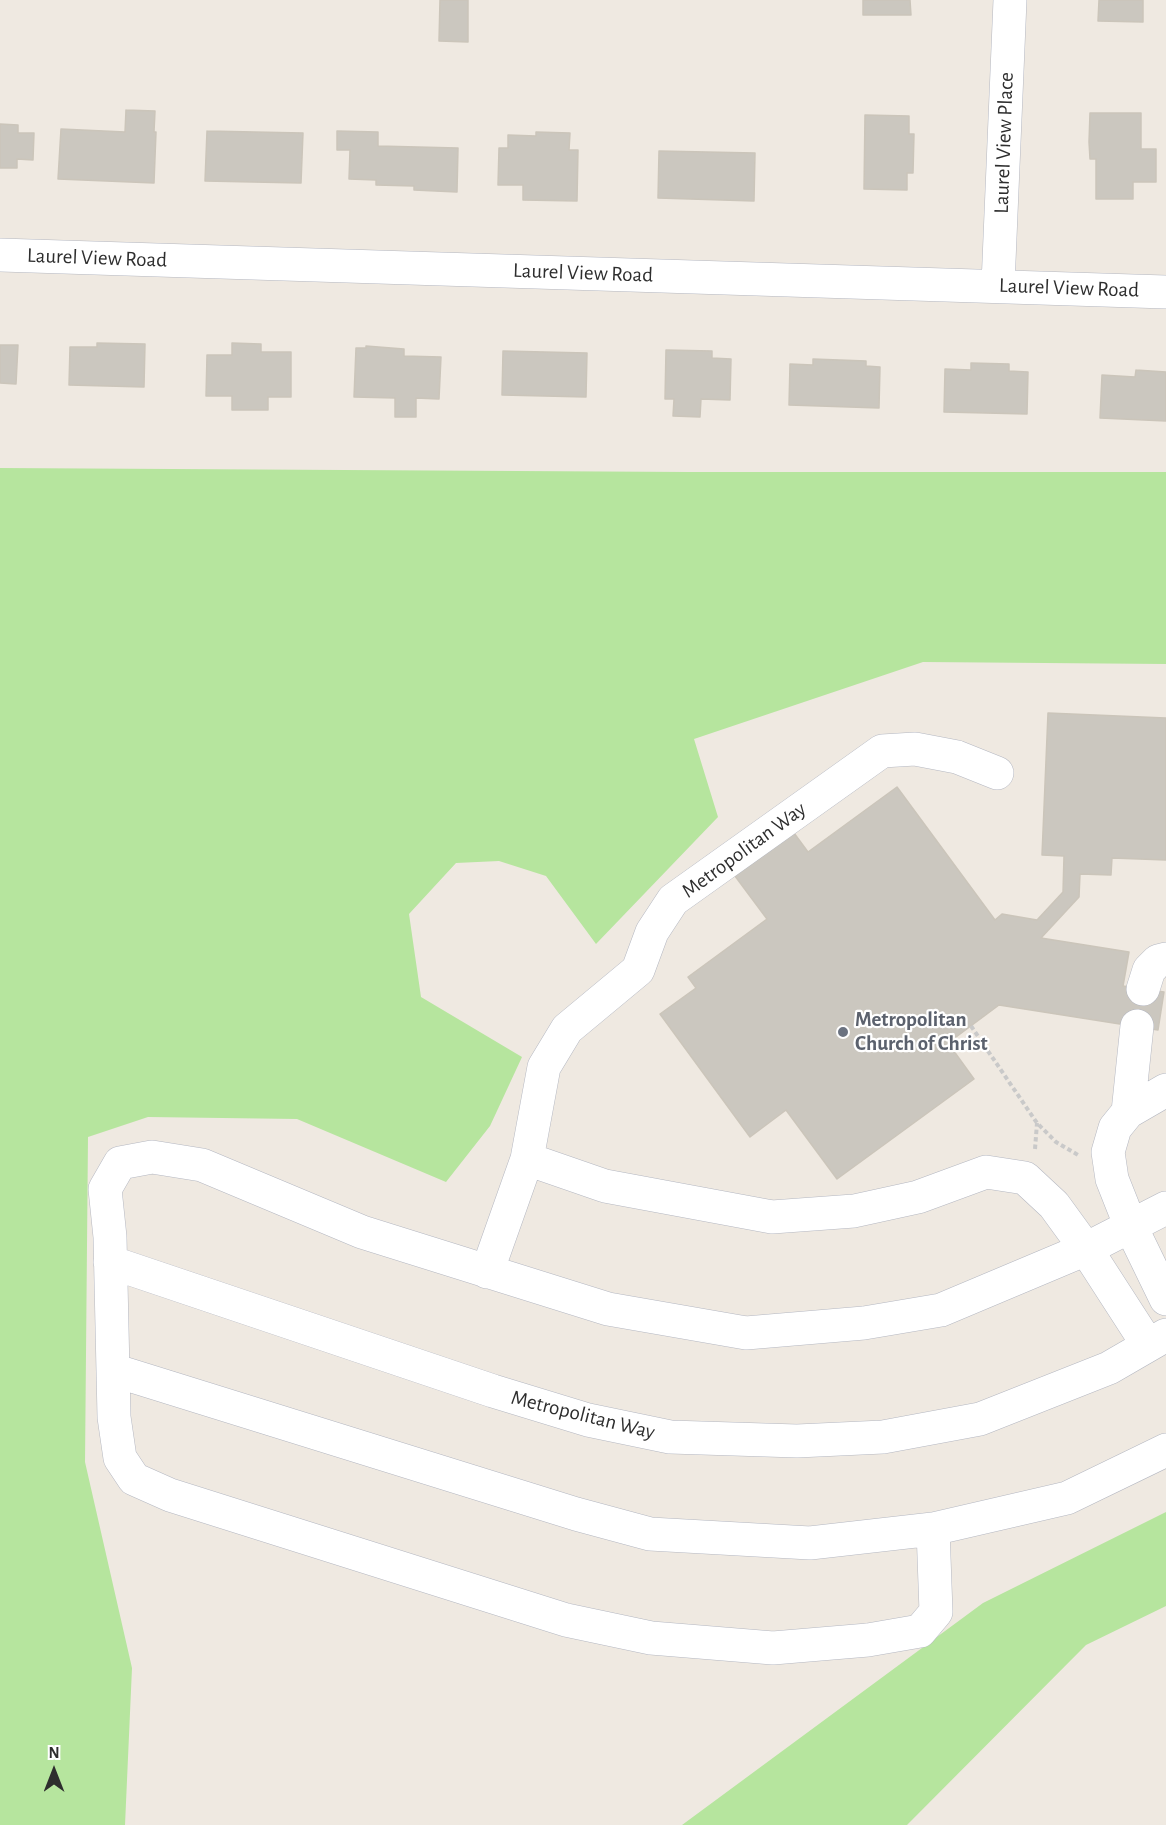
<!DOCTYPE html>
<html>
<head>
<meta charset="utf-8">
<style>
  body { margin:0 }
  #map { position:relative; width:1166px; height:1825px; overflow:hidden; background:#efe9e1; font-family:"Alegreya Sans",sans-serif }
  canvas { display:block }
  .north { position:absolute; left:24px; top:1741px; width:60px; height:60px; -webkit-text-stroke:4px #fff; paint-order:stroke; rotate:0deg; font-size:16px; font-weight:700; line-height:24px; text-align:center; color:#2e2e2e }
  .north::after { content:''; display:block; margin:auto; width:21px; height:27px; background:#2e2e2e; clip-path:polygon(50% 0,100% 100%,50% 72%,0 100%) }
</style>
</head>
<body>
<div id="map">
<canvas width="1166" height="1825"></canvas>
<div class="north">N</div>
</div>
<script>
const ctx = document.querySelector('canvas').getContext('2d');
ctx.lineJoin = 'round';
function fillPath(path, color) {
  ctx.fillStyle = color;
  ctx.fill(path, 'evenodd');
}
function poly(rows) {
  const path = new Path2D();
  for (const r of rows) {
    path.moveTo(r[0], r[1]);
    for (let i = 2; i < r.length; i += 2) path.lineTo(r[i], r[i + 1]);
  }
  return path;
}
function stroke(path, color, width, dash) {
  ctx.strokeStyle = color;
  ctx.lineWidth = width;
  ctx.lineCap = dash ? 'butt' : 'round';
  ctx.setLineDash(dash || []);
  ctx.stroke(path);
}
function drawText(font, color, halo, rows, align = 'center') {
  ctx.font = font + ' "Alegreya Sans",sans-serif';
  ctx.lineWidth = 4.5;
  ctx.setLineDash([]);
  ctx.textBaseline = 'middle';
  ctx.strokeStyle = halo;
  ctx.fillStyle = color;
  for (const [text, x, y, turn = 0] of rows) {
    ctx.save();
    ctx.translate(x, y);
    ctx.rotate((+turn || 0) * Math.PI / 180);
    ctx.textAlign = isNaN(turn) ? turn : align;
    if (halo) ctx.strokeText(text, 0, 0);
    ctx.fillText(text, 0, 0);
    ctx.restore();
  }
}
fillPath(poly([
  [0,468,688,472,1166,472,1166,664,923,662,694,739,718,817,596,944,546,876,499,861,456,863,409,914,421,997,522,1057,490,1126,446,1182,297,1119,148,1117,88,1137,85,1462,132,1668,125,1825,0,1825],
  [1166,1512,1166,1606,1086,1645,907,1825,682,1825,983,1603]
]), '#b6e59e');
const building = poly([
  [440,0,468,0,468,42,439,41,440,0],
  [863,0,910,0,911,15,863,15,863,0],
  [1099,0,1143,0,1143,22,1098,21,1099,0],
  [126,110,155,111,154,132,156,132,154,183,58,179,61,129,125,132,126,110],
  [1090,113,1141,113,1141,149,1156,149,1156,182,1133,182,1133,199,1096,199,1096,159,1090,159,1089,142,1090,113],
  [865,115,909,116,909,134,914,134,913,173,907,173,907,190,864,189,865,115],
  [0,124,18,125,18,133,34,133,33,160,17,159,17,168,0,168,0,124],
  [207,131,303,133,301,183,205,181,207,131],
  [337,131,378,132,378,146,458,148,457,192,414,190,414,186,376,185,376,180,349,179,350,150,337,150,337,131],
  [536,132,570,133,569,150,578,150,577,201,523,200,523,185,498,185,499,148,508,148,508,135,536,136,536,132],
  [659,151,755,153,754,201,658,198,659,151],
  [97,343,145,344,144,387,69,385,70,347,97,347,97,343],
  [232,343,261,344,261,352,291,352,291,397,268,397,268,410,232,410,232,396,206,396,207,355,232,355,232,343],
  [0,345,18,345,16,384,0,383,0,345],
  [366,346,404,349,404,356,441,357,439,399,416,398,416,417,395,417,395,398,354,397,356,348,366,348,366,346],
  [666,350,712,351,712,358,731,359,730,400,701,399,700,417,673,416,674,399,665,399,666,350],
  [503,351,587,353,586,397,502,395,503,351],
  [813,359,866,361,866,366,880,367,879,408,789,405,790,364,813,365,813,359],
  [971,363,1009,364,1009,371,1028,372,1027,414,944,412,945,369,971,370,971,363],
  [1136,370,1166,372,1166,421,1100,418,1102,375,1135,377,1136,370],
  [1048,713,1166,718,1166,860,1112,858,1111,875,1080,874,1079,897,1041,938,1129,952,1123,986,1164,992,1158,1030,999,1005,948,1043,974,1079,837,1179,786,1110,750,1137,660,1014,696,988,688,977,767,919,735,876,794,833,808,852,897,787,995,920,1002,914,1037,920,1063,892,1064,856,1042,855,1048,713]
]);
fillPath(building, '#cbc7bf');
stroke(building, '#cbc5ba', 1.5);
const minor = poly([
  [0,255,1166,292],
  [998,285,1010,0],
  [1143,989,1149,970,1158,961,1166,959],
  [1166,1090,1128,1112,1115,1128,1108,1152,1112,1179,1131,1227,1166,1299],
  [1128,1112,1137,1026],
  [527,1159,544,1067,567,1029,638,970,652,932,673,900,882,751,915,749,957,757,997,773],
  [1166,1208,1086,1249,941,1310,864,1323,746,1333,608,1309,362,1232,202,1165,152,1157,120,1163,105,1189,110,1237,114,1417,120,1458,134,1479,170,1495,566,1620,651,1638,773,1648,868,1640,920,1631,936,1612,933,1529,1067,1498,1166,1450],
  [110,1262,493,1391,588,1420,670,1437,797,1441,883,1437,980,1419,1109,1368,1166,1335],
  [487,1272,527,1159,605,1186,772,1217,854,1211,918,1197,986,1172,1025,1178,1054,1205,1086,1249,1148,1345],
  [113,1370,576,1514,650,1534,810,1543,933,1529]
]);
stroke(minor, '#b4b7c1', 34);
stroke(poly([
  [971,1026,1037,1123,1056,1142,1078,1155],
  [1035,1149,1037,1123]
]), '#c9c9c9', 4, [4.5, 3]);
stroke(minor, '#fff', 33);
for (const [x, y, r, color] of [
  [843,1032,6,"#6b7280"]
]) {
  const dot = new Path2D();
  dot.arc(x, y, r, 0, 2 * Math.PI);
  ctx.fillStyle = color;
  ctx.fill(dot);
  stroke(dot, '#fff', 2);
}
drawText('21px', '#2e2e2e', '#fff', [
  ["Laurel View Place",1004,143,-88],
  ["Laurel View Road",97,258,2],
  ["Laurel View Road",583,273,2],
  ["Laurel View Road",1069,288,2],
  ["Metropolitan Way",744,850,-36],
  ["Metropolitan Way",583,1415,14]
]);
drawText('bold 21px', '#5b616d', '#fff', [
  ["Metropolitan",855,1020],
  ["Church of Christ",855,1044]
], 'left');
</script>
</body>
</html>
